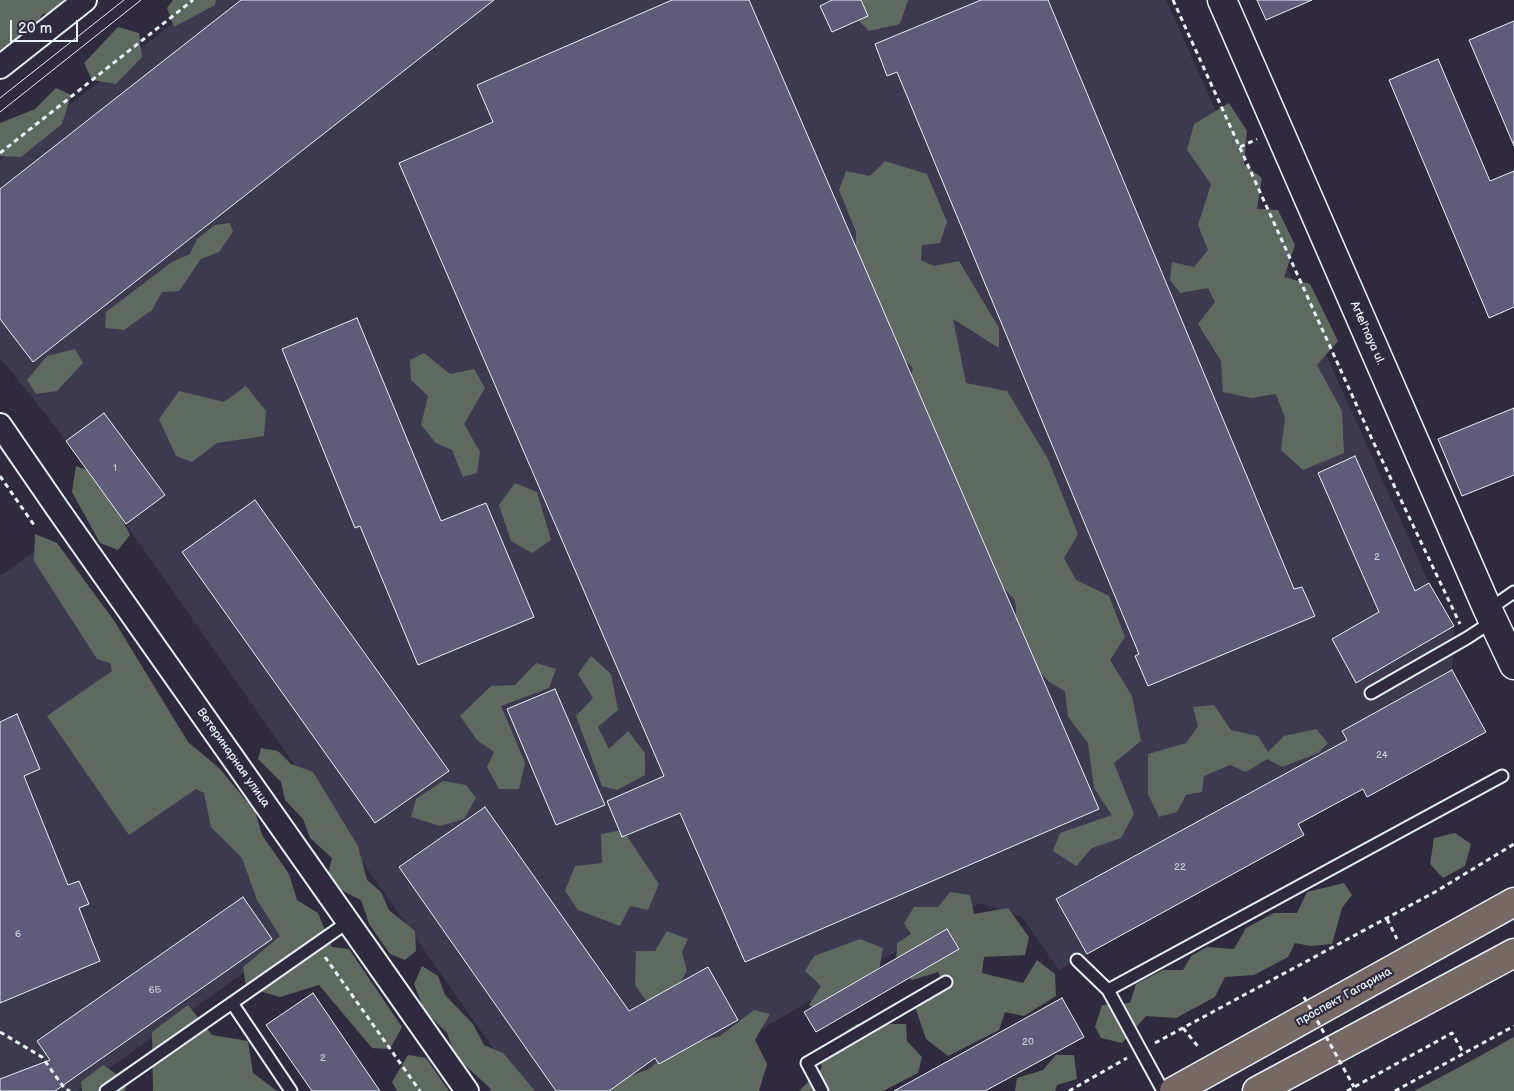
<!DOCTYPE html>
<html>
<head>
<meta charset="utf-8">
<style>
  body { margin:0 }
  #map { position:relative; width:1514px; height:1091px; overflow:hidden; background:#2f2a3d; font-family:"Balsamiq Sans",sans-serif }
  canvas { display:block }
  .scale { position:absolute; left:10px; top:20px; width:68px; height:22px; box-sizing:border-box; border:2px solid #e8f1f8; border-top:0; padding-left:6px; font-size:15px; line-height:18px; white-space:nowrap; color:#e8f1f8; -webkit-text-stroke:4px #2f2a3d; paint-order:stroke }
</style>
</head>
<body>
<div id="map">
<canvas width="1514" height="1091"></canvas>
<div class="scale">20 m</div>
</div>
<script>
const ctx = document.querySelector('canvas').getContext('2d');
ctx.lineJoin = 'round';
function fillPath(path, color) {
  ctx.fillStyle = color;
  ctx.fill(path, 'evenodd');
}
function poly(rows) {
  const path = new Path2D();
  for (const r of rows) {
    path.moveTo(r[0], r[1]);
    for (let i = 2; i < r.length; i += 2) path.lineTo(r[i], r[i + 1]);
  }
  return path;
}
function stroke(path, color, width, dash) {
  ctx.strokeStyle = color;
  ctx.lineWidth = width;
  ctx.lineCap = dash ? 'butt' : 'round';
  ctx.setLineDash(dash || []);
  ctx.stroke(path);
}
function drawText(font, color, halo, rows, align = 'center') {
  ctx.font = font + ' "Balsamiq Sans",sans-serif';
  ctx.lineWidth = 4.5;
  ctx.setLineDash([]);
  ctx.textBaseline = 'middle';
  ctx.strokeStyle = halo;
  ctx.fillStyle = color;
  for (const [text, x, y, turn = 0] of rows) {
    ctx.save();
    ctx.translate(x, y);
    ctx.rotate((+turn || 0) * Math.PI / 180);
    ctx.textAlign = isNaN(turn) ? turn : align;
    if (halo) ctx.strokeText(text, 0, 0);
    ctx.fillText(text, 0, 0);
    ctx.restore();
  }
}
fillPath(poly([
  [202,0,1166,0,1429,583,1454,626,1452,670,1363,789,1299,824,1304,835,1059,970,1022,917,980,903,654,1091,523,1091,126,524,51,421,0,358,0,160],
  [47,543,310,926,77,1091,0,1091,0,576]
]), '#3d394f');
fillPath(poly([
  [0,0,79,0,66,11,43,14,24,39,0,61],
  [173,0,216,0,215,5,174,27,167,8],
  [855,0,908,0,900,24,869,31,851,13],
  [118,27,139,33,142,57,116,84,92,80,84,63],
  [56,88,71,95,62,124,21,157,0,156,0,123,35,109],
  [1229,103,1247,131,1244,164,1262,178,1257,209,1278,210,1295,245,1284,277,1310,284,1338,341,1317,365,1342,411,1344,453,1303,470,1281,450,1285,418,1276,394,1251,398,1223,392,1221,361,1198,324,1215,302,1208,288,1180,293,1170,280,1172,262,1194,267,1208,250,1198,225,1211,184,1187,150,1194,124],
  [885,161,927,174,947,222,940,243,922,245,921,260,934,266,959,261,999,328,999,348,953,319,966,383,1007,391,1048,459,1078,534,1064,558,1076,580,1109,596,1125,637,1110,660,1132,696,1141,741,1114,763,1134,814,1121,838,1092,848,1076,866,1053,851,1060,833,1112,815,1094,788,1088,743,1068,717,1065,691,1049,682,1019,649,1015,600,980,563,906,395,913,368,886,341,855,272,856,232,839,190,846,171,870,176],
  [230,223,233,232,219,252,201,259,179,291,162,292,152,310,124,330,105,328,106,312,172,262,190,254,197,239,215,225],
  [75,349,83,363,57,391,36,394,27,380,47,356],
  [424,353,450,374,474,369,485,388,464,424,480,452,477,473,463,477,452,450,436,443,421,425,428,396,411,380,410,360],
  [246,386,266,411,264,436,217,443,192,462,176,456,159,419,179,391,224,402],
  [76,466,100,475,130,535,118,550,100,543,72,492],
  [515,483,537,492,551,540,532,553,511,541,499,505],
  [35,534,57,543,115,622,188,742,219,768,255,811,262,835,289,874,297,900,318,913,332,947,349,949,402,1027,390,1049,372,1048,319,985,280,997,246,987,243,967,280,936,257,900,242,858,211,827,204,793,196,789,129,835,47,716,112,671,110,663,97,659,34,561],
  [591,656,611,674,618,710,598,727,609,749,628,731,645,753,645,775,617,790,602,786,576,716,593,698,578,674],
  [536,663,556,669,549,688,501,706,525,763,519,789,499,789,487,767,494,752,477,740,460,716,491,686,515,685],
  [1214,705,1231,730,1258,736,1268,752,1284,736,1316,729,1328,743,1318,753,1282,767,1267,759,1246,772,1230,765,1204,776,1202,792,1186,795,1177,812,1159,817,1148,794,1148,754,1186,743,1198,726,1193,707],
  [261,748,278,751,291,764,313,772,358,846,367,880,381,892,389,910,415,931,416,951,405,960,390,954,369,924,361,900,339,889,328,874,332,858,310,838,303,819,285,800,281,782,258,759],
  [443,781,466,785,476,798,464,819,440,826,411,817,416,799],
  [623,830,659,884,648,910,630,906,620,926,578,910,565,891,575,866,602,863,601,834],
  [1455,833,1471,844,1465,866,1443,878,1430,864,1434,838],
  [1344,883,1352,895,1342,908,1332,944,1311,946,1295,943,1288,957,1254,975,1225,977,1215,997,1176,1018,1146,1016,1122,1043,1101,1038,1095,1027,1102,1005,1130,1003,1136,984,1163,970,1183,970,1191,956,1207,947,1234,949,1246,928,1274,913,1297,913,1307,892],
  [950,892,970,895,974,914,1008,908,1029,937,1025,955,984,957,982,973,1023,983,1037,960,1055,974,1056,996,1024,1016,1005,1012,999,1030,948,1056,926,1039,915,1007,946,989,938,972,912,980,896,967,897,943,911,934,904,923,914,907,938,907],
  [667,931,688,939,682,952,687,971,668,1004,651,1007,635,985,636,951,655,951],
  [860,939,883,948,877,981,823,1012,809,1005,821,986,805,971,814,956],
  [422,966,438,976,445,995,473,1024,484,1045,503,1053,535,1091,491,1091,490,1088,455,1056,447,1033,424,1010,414,984],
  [188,1005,212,1035,248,1041,253,1073,277,1091,153,1091,152,1032],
  [754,1010,770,1014,755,1040,767,1064,759,1091,604,1091,620,1080,649,1069,670,1050,720,1036],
  [857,1024,906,1024,907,1041,922,1057,918,1073,883,1091,799,1091,821,1069,822,1047],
  [1514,1037,1514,1091,1414,1091,1469,1062],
  [408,1055,426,1058,449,1091,397,1091,392,1082],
  [1056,1055,1074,1055,1077,1079,1057,1085,1055,1091,1015,1091,1017,1078,1043,1070],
  [103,1065,127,1081,125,1091,82,1091,81,1082]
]), '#5e6a5f');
const building = poly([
  [241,0,494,0,33,362,0,319,0,189,241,0],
  [672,0,749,0,1099,809,745,962,680,813,622,837,607,801,664,776,399,163,493,122,477,85,672,0],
  [832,0,861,0,868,16,832,32,820,6,832,0],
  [981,0,1048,0,1294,589,1302,587,1315,616,1148,686,1135,656,1139,654,897,72,887,76,875,44,981,0],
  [1257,0,1312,0,1266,20,1257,0],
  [1514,21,1514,146,1469,40,1514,21],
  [1438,59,1490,181,1514,171,1514,307,1489,318,1389,80,1438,59],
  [357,318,441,521,486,503,534,617,418,665,360,526,355,528,282,349,357,318],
  [1514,408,1514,475,1462,496,1438,439,1514,408],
  [104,413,165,495,126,524,66,441,104,413],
  [1355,456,1415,591,1429,583,1454,626,1356,683,1332,639,1379,612,1318,473,1355,456],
  [255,500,449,771,375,823,182,552,255,500],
  [1452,670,1486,732,1367,797,1363,789,1298,824,1304,835,1087,954,1056,899,1347,740,1342,731,1452,670],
  [555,689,605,805,556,825,507,709,555,689],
  [17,714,40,769,24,776,68,885,79,881,89,904,79,908,100,961,0,1003,0,722,17,714],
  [485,807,629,1011,708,967,738,1020,659,1064,655,1058,609,1091,556,1091,399,867,485,807],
  [243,897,272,939,55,1091,0,1091,0,1079,50,1060,37,1041,243,897],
  [947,929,959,949,816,1032,804,1012,947,929],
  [313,993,380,1091,312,1091,266,1025,313,993],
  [1062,998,1084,1037,985,1091,894,1091,1062,998]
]);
fillPath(building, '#5f5b78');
stroke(building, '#e8f1f8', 1);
const lane = poly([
  [1488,610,1514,592],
  [1371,693,1467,638,1493,621],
  [1077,960,1108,990,1163,1091],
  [1108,990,1502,776],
  [232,1003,291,1091],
  [106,1091,348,922],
  [822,1091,807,1063,946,982]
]);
const street = poly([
  [0,67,85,0],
  [0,425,57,508,467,1091]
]);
const secondary = poly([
  [1222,0,1488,610,1514,665]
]);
const primary = poly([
  [1174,1091,1514,902],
  [1257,1091,1514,953]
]);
stroke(lane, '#e8f1f8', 15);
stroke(street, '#e8f1f8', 26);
stroke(secondary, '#e8f1f8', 31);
stroke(primary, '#e8f1f8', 31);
stroke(poly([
  [1173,0,1371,437,1460,624],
  [1240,147,1257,139],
  [0,153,193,0],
  [0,476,34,525],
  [1387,919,1397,939],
  [325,957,420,1091],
  [1183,1028,1200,1049],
  [0,1032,42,1057,65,1089,70,1091],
  [1155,1043,1435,892,1514,844],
  [1069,1091,1127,1058],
  [1347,1091,1452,1033,1464,1054],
  [1395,1091,1514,1026]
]), '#e8f1f8', 3, [5, 4]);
stroke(lane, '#2f2a3d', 11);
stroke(street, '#2f2a3d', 22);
stroke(secondary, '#2f2a3d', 28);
stroke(primary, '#766964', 28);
stroke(poly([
  [0,98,124,0],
  [0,112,141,0]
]), '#e8f1f8', 1);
stroke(poly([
  [1304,997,1354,1087]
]), '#e8f1f8', 3, [5, 4]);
drawText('10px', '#c6ccd8', null, [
  ["1",115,468],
  ["2",1377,557],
  ["24",1382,755],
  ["22",1180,867],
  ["6",18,934],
  ["6Б",155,990],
  ["20",1028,1042],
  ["2",323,1058]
]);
drawText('12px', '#e8f1f8', '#2f2a3d', [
  ["Artel'naya ul.",1367,333,66],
  ["Ветеринарная улица",233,758,55],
  ["проспект Гагарина",1344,997,-29]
]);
</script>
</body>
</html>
